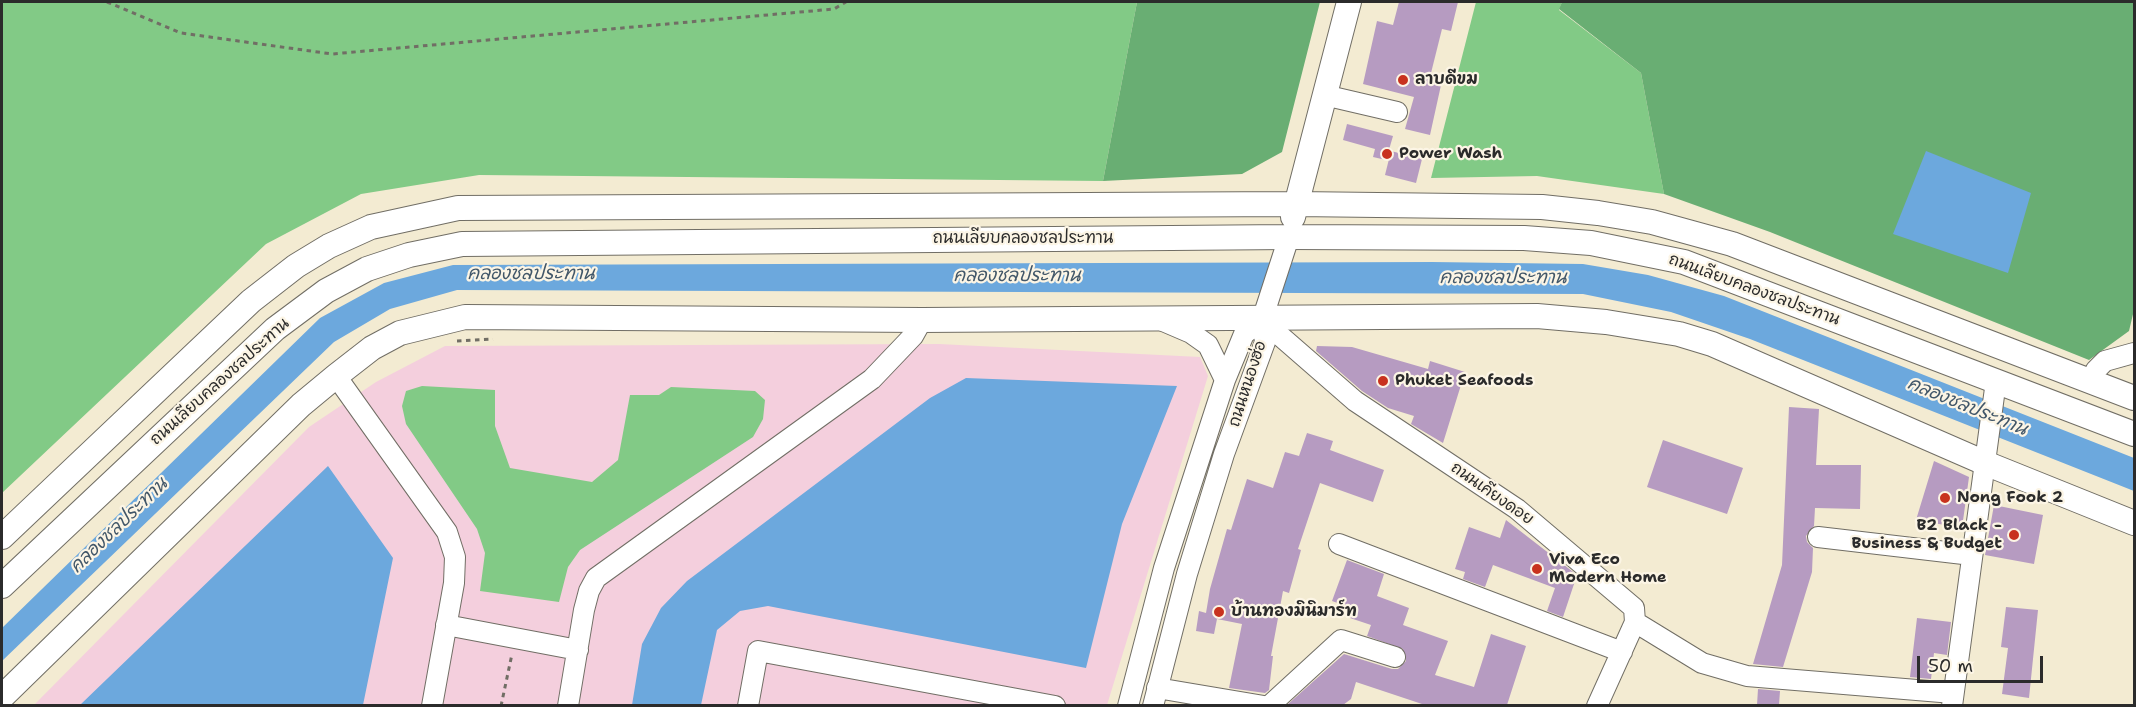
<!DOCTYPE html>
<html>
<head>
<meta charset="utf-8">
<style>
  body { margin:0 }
  #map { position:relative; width:2136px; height:707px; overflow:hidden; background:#f3ebd2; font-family:"Shantell Sans",sans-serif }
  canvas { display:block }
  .frame { position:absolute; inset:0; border:3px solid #2b2b2b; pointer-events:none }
  .scale { position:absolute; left:1917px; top:656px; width:126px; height:27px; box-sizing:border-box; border:3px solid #2b2b2b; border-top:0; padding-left:8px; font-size:18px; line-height:21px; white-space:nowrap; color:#2b2b2b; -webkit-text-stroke:4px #fcf5e5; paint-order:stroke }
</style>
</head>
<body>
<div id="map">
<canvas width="2136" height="707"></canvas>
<div class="frame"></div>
<div class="scale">50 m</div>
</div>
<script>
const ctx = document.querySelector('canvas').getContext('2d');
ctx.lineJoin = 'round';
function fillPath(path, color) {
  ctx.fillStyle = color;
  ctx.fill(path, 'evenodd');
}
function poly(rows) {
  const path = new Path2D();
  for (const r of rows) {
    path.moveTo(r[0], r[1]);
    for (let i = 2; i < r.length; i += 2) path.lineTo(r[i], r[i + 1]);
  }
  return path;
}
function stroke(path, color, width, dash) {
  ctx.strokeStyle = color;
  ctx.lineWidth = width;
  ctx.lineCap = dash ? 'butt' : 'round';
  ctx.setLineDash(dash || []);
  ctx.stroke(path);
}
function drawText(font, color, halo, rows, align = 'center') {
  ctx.font = font + ' "Shantell Sans","Playpen Sans Thai",sans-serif';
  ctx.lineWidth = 4.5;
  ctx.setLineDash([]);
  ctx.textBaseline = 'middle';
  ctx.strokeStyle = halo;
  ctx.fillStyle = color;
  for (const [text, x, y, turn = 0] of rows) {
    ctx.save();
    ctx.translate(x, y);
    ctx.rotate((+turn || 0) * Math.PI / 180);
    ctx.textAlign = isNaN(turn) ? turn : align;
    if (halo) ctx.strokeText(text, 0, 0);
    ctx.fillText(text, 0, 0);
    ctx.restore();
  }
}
fillPath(poly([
  [939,344,1200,357,1208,376,1107,705,33,706,309,427,376,382,445,346]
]), '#f4cfdd');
fillPath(poly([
  [2,2,1137,2,1103,181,479,175,361,194,266,244,2,493],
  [1476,2,1562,2,1559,10,1641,73,1664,194,1537,176,1431,178],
  [422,386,495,390,495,426,510,468,592,482,618,460,630,395,659,395,671,387,755,391,765,400,763,419,753,437,580,550,568,567,559,602,480,591,485,553,477,529,406,424,402,406,406,391]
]), '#82ca86');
fillPath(poly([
  [1137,2,1320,2,1282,152,1242,174,1103,181],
  [1562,2,2134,2,2134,310,2129,331,2089,360,1770,232,1664,194,1641,73,1559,9]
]), '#69ae73');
fillPath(poly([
  [1926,151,2031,193,2008,273,1893,234],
  [1432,262,1583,264,1648,275,1724,296,2134,458,2134,491,1750,339,1671,312,1583,294,457,290,390,309,334,342,2,661,2,628,320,318,384,283,453,265],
  [966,378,1177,386,1122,524,1086,668,768,606,740,611,717,630,701,705,632,705,642,644,661,608,687,581,930,398],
  [328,466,393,558,363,705,80,705]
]), '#6ca8dd');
fillPath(poly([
  [1399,2,1458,2,1451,31,1442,29,1431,73,1443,76,1430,135,1405,129,1414,97,1363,84,1377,21,1393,25],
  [1347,124,1393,136,1386,160,1373,157,1375,149,1343,140],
  [1391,151,1422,159,1416,183,1385,175],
  [1317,346,1352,347,1428,369,1430,361,1465,372,1443,443,1411,424,1414,416,1388,408,1362,391,1316,351],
  [1789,407,1819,409,1816,465,1861,465,1860,509,1815,508,1814,526,1806,536,1807,542,1813,548,1812,572,1783,667,1753,664,1782,565],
  [1307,433,1333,441,1330,450,1384,470,1373,502,1320,483,1298,549,1301,550,1289,593,1283,591,1271,656,1273,656,1269,690,1265,693,1229,688,1242,624,1217,619,1214,634,1196,631,1199,611,1206,613,1210,589,1227,529,1231,530,1247,479,1273,488,1285,452,1299,456],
  [1663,440,1743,468,1727,514,1647,487],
  [1934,461,1969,477,1962,528,1916,520],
  [1994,505,2043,515,2034,564,1985,555],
  [1506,520,1577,575,1563,617,1547,611,1555,588,1493,565,1485,587,1463,579,1465,572,1455,569,1469,527,1500,538],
  [1347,560,1384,574,1377,596,1409,608,1403,625,1448,641,1435,675,1474,687,1491,634,1526,646,1507,705,1425,705,1356,682,1351,699,1343,705,1287,705,1344,654,1392,669,1398,669,1406,661,1403,649,1367,636,1371,625,1350,618,1354,609,1332,601],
  [2006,607,2038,610,2029,698,2002,694,2008,648,2001,647],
  [1917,618,1951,622,1947,655,1934,653,1931,679,1910,677],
  [1758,689,1780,691,1779,705,1757,705]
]), '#b69bc1');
const minor = poly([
  [1324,95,1397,112],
  [1262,320,1355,401,1517,509,1634,608,1635,622,1597,706],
  [1163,321,1191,333,1208,345,1225,380],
  [336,376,447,532,455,557,454,583,432,706],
  [2090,381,2096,370,2105,361,2134,353],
  [1818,537,1972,555],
  [1339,544,1622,652],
  [1635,622,1702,663,1747,676,1953,693],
  [446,625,578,650],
  [1157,688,1264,706],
  [568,706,584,610,589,591,596,578,872,379,913,336,922,320],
  [748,706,758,651,1055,706],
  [1128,706,1164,568,1225,380,1244,334,1262,320],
  [1153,706,1187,574,1224,454,1265,342,1262,320,1289,237],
  [1269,706,1341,640,1395,657],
  [1952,706,1996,381]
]);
const major = poly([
  [1293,217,1349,2],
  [2,537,251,301,296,266,329,246,371,227,458,208,1296,204,1542,207,1598,213,1652,222,1732,244,2134,398],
  [2,586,275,329,326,291,367,269,409,255,462,244,1289,237,1524,238,1591,243,1684,262,2134,434],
  [2,697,301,405,336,376,372,348,400,333,465,317,922,320,1537,316,1606,322,1679,334,1712,344,1985,463,2134,523]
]);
stroke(minor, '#716e65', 22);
stroke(major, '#716e65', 26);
stroke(poly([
  [107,2,181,33,332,54,834,9,846,2],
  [457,341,493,339],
  [501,706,512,654]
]), '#716e65', 3, [4.5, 4.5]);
stroke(minor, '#fff', 20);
stroke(major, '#fff', 24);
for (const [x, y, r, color] of [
  [1403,80,6,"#c8321e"],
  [1387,154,6,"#c8321e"],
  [1383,381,6,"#c8321e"],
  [1945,498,6,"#c8321e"],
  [2014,535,6,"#c8321e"],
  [1537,569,6,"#c8321e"],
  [1219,612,6,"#c8321e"]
]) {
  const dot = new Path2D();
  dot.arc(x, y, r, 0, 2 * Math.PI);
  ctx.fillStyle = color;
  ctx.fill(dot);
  stroke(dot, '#fcf5e5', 2);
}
drawText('bold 16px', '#2b2b2b', '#fcf5e5', [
  ["ลาบดีขม",1415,80],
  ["Power Wash",1399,154],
  ["Phuket Seafoods",1395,381],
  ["Nong Fook 2",1957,498],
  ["B2 Black -",2002,526,"right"],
  ["Business & Budget",2002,544,"right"],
  ["Viva Eco",1549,560],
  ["Modern Home",1549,578],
  ["บ้านทองมินิมาร์ท",1231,612]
], 'left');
drawText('16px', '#2b2b2b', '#fcf5e5', [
  ["ถนนเลียบคลองชลประทาน",1023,239],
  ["ถนนเลียบคลองชลประทาน",1754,290,20],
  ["ถนนเลียบคลองชลประทาน",220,382,-42],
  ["ถนนหนองฮ่อ",1248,384,-72],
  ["ถนนเคียงดอย",1492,494,35]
]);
drawText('italic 18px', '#425769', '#fcf5e5', [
  ["คลองชลประทาน",531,274],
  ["คลองชลประทาน",1017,276],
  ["คลองชลประทาน",1503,278],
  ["คลองชลประทาน",1967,407,22],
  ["คลองชลประทาน",119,526,-44]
]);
</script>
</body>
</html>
